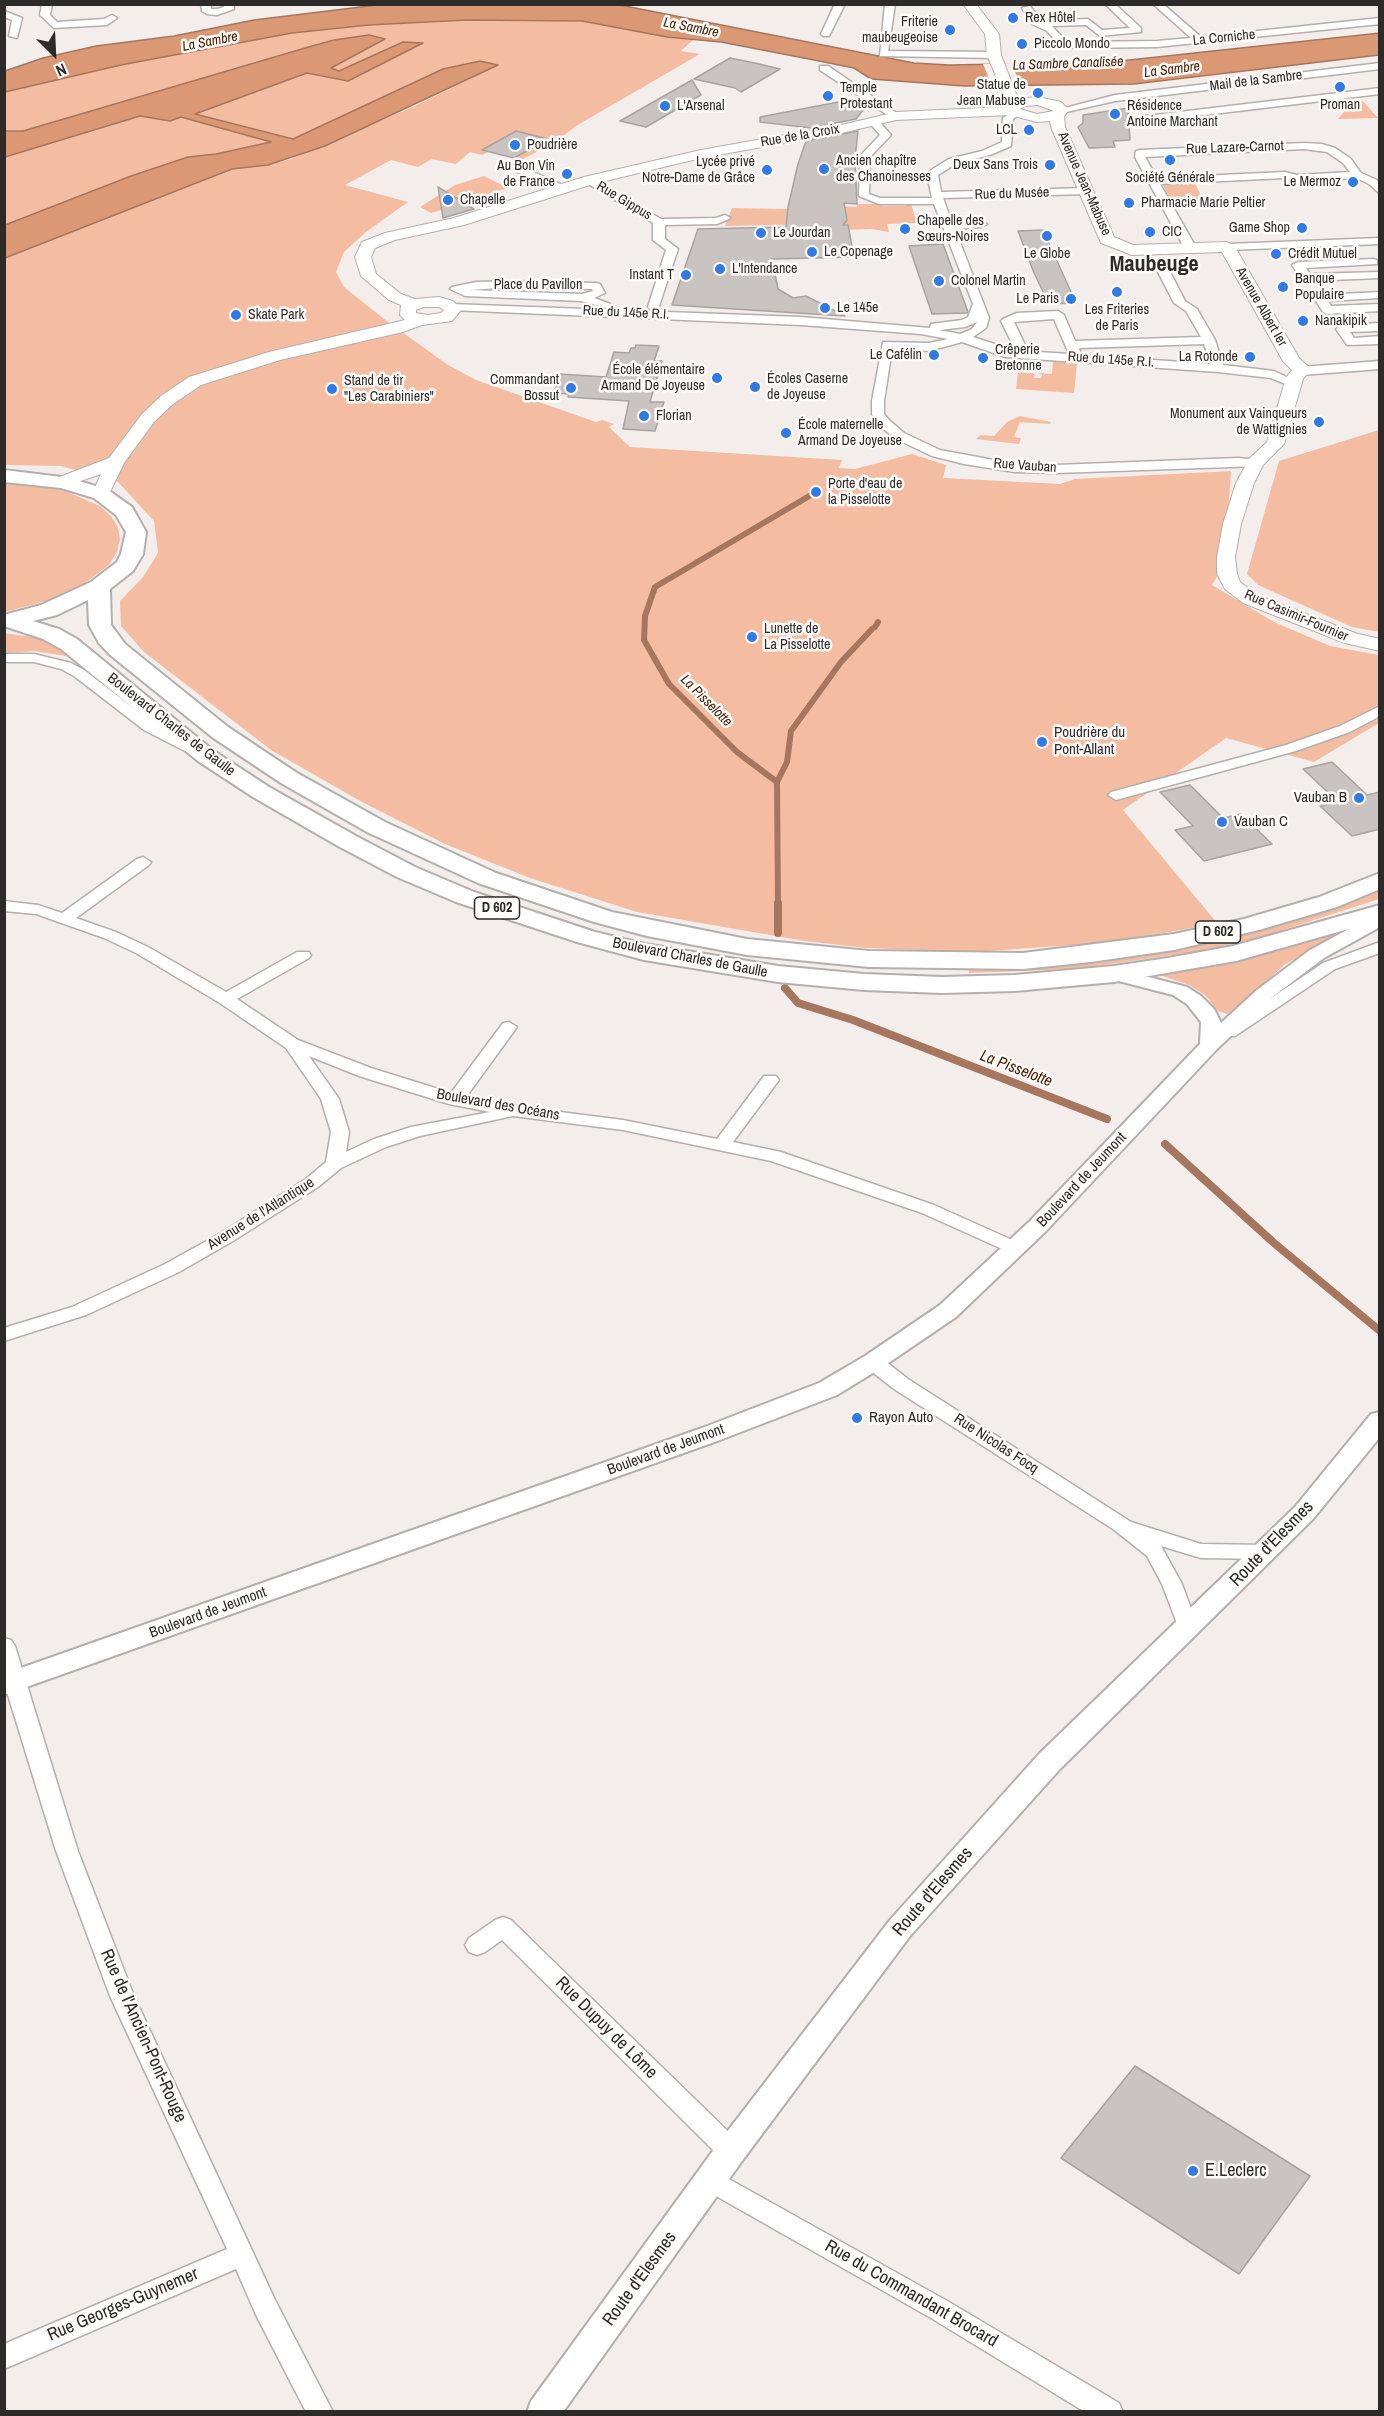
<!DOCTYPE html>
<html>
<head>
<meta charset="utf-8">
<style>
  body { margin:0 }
  #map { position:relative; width:1384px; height:2416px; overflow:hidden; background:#f3eeeb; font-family:"Archivo Narrow",sans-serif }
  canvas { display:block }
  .frame { position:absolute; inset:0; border:6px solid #2d2b2a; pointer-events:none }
  .north { position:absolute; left:24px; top:24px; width:60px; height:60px; -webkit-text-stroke:4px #fffcfa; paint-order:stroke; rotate:156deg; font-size:16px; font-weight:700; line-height:24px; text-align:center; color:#2d2b2a }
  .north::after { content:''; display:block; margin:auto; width:21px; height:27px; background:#2d2b2a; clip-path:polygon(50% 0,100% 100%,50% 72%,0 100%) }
</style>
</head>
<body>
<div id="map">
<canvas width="1384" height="2416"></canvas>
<div class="frame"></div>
<div class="north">N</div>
</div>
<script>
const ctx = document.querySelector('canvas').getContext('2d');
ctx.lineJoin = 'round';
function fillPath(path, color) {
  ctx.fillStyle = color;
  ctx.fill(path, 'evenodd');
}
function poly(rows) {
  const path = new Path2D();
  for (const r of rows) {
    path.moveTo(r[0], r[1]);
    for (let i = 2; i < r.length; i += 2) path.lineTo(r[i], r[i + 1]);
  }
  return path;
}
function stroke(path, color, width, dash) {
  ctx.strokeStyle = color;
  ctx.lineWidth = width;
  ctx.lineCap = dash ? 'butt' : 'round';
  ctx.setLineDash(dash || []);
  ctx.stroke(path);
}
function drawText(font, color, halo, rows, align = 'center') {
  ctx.font = font + ' "Archivo Narrow",sans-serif';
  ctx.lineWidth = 5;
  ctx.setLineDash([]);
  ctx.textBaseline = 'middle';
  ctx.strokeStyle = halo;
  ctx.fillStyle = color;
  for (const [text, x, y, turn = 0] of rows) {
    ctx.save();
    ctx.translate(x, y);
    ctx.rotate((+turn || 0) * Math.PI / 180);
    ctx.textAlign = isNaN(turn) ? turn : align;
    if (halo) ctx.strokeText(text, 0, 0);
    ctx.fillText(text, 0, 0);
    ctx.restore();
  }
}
fillPath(poly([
  [467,20,582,21,693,40,681,51,700,54,576,126,554,143,521,160,488,152,482,155,470,152,456,164,432,159,418,167,391,160,345,185,408,202,366,232,344,252,336,272,344,287,384,319,448,365,476,380,596,422,602,420,614,424,609,427,630,447,842,460,839,468,855,469,912,454,946,465,943,478,1060,484,1075,479,1231,471,1225,563,1212,585,1274,622,1330,646,1379,655,1379,723,1314,762,1226,738,1123,810,1217,923,1143,937,1087,944,974,952,866,948,805,941,637,912,530,878,445,844,362,802,271,750,144,652,121,626,120,601,143,577,158,553,154,521,118,482,61,466,5,465,5,258,232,169,268,165,291,159,415,106,498,65,480,60,443,69,293,139,194,114,307,73,348,81,402,42,339,71,330,68,383,41,369,35,334,40,23,131,5,131,5,92,121,65,292,33,369,25],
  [1363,101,1378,118,1338,119,1351,103],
  [140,116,170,121,181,117,271,142,216,154,188,157,131,176,5,225,5,157],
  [484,176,508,188,473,199,475,201,431,213,420,207,455,185],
  [1194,182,1207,206,1174,207,1162,183],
  [906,203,911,204,917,223,887,224,889,232,872,229,836,230,835,224,725,226,732,208,839,210,840,206,856,207,858,204,881,204,882,206,906,206],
  [1053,361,1077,363,1074,393,1016,389,1018,372,1032,373,1035,374,1034,378,1041,378,1042,375,1038,373,1052,374],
  [1020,416,1051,422,1050,424,1020,422,1014,437,1021,438,1019,444,976,439,980,435,994,436,1007,422],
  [1379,430,1380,430,1379,632,1352,627,1307,607,1258,585,1247,574,1279,461],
  [4,484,42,486,65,491,100,506,111,516,118,527,120,539,117,552,109,565,78,588,57,598,5,612],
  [4,633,40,638,72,657,34,651,5,653],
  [1379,886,1379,899,1258,938,1202,951,1075,969,969,973,968,965,1101,955],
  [1337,931,1343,932,1284,965,1234,1012,1227,1014,1218,1011,1205,995,1189,985,1154,973]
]), '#f4bda1');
const water = poly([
  [385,4,620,5,914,63,949,65,1111,62,1380,33,1379,55,1134,84,964,86,871,79,854,68,814,60,721,42,667,37,582,21,467,20,369,25,292,33,121,65,5,92,5,71,43,58,96,46,174,36,254,20,385,4],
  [369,35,385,39,331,68,339,71,403,42,423,43,348,81,307,73,195,114,293,139,443,69,480,61,498,65,325,146,268,165,232,169,5,258,5,225,131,176,188,157,216,154,271,142,181,117,170,121,140,116,5,157,5,131,23,131,312,46,334,40,369,35]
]);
fillPath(water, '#da9875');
stroke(water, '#a6775e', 1.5);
fillPath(poly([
  [1011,63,1022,87,993,88,983,64]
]), '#f3eeeb');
stroke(poly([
  [875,627,878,622],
  [777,782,737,752,669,684,644,640,645,616,655,587,816,492],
  [778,905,777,782,787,762,791,731,841,662,872,629]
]), '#a6775e', 6);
stroke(poly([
  [778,903,778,933],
  [785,988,798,1003,853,1020,1107,1119],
  [1165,1144,1274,1243,1380,1331]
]), '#a6775e', 8);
const building = poly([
  [730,58,755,63,780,69,741,92,735,88,694,79,730,58],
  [692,80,701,95,646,127,620,121,692,80],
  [849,100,864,109,856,119,811,128,760,122,760,117,849,100],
  [1128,108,1130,140,1113,141,1115,147,1089,148,1078,127,1083,123,1083,115,1128,108],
  [516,131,548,139,514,158,482,150,516,131],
  [858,131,855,159,857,204,844,203,847,220,843,225,848,225,854,257,772,259,778,289,793,298,806,296,845,316,672,305,698,229,786,227,788,207,798,164,806,141,858,131],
  [438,187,474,209,443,218,438,187],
  [1043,230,1076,303,1049,304,1034,273,1018,231,1043,230],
  [943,244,968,312,967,313,932,314,909,246,943,244],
  [636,345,659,346,654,361,662,361,650,402,664,402,655,431,623,429,629,401,568,397,569,394,554,393,560,374,606,377,614,352,629,353,631,348,635,348,636,345],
  [1332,762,1367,795,1380,792,1380,829,1352,836,1320,806,1338,802,1303,769,1332,762],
  [1190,785,1223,818,1241,814,1272,844,1204,861,1175,830,1193,826,1160,792,1190,785],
  [1135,2066,1310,2176,1239,2274,1061,2158,1135,2066]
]);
fillPath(building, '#c9c3c1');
stroke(building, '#a8a3a1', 1.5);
const minor = poly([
  [42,4,52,4,50,15,57,22,104,19,112,15,117,18,107,25,54,28,40,15,42,4],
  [201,4,211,4,211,9,217,9,224,7,224,4,234,4,234,9,217,15,207,14,202,11,201,4],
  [835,4,845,4,829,36,823,36,821,34,835,4],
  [885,4,895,4,888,51,994,52,999,55,994,58,880,56,885,4],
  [1105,4,1115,4,1141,28,1141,32,1100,36,1086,25,1052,26,1065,40,1074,42,1157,41,1191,38,1153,4,1163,4,1201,37,1380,18,1380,24,1157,47,1074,48,1059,44,1047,31,1032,24,1022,8,1030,6,1041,21,1088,19,1102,30,1130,28,1105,4],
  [4,11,22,18,17,38,9,36,12,20,4,17,4,11],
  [1380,63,1380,69,1115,101,1062,113,1057,110,1115,95,1380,63],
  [820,66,828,66,901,116,892,118,820,70,820,66],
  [1380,88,1380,94,1146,122,1141,119,1146,116,1380,88],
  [1016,110,1021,113,1013,119,1011,146,990,155,957,163,938,175,941,192,1087,188,1092,191,1087,194,943,198,952,223,981,221,987,224,981,227,955,229,989,318,986,328,973,337,1013,350,1014,347,1001,321,1003,319,1017,313,1058,311,1064,315,1075,341,1201,337,1186,311,1174,303,1158,272,1164,269,1170,272,1185,301,1197,309,1215,340,1223,365,1274,371,1299,383,1293,387,1271,378,1218,372,1005,357,962,342,929,351,892,349,884,401,884,414,889,420,904,433,940,450,1015,464,1056,465,1238,458,1260,460,1261,463,1260,466,1056,473,1015,472,964,464,932,456,896,439,880,426,872,414,872,401,883,342,929,343,948,339,921,334,801,325,451,310,445,307,451,304,801,317,930,328,931,324,962,320,968,317,973,304,934,204,879,204,859,196,860,156,880,135,868,121,877,119,891,135,870,157,869,194,880,198,932,198,927,174,928,172,949,159,982,151,1002,142,1003,118,1016,110],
  [1054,319,1069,354,1024,351,1026,347,1014,322,1054,319],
  [977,322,972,329,960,334,939,330,965,327,977,322],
  [1204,344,1211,364,1081,355,1079,348,1204,344],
  [1304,143,1322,144,1335,148,1351,159,1361,173,1377,180,1380,183,1380,194,1369,184,1356,178,1297,181,1285,178,1160,184,1197,249,1191,252,1185,249,1135,157,1136,151,1140,150,1304,143],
  [1304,149,1327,152,1343,163,1350,172,1297,175,1285,172,1157,178,1145,157,1304,149],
  [511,162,567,187,568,189,563,192,559,191,507,167,507,163,511,162],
  [589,177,661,219,716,218,725,215,731,218,717,224,665,225,665,239,678,249,658,309,650,309,648,307,666,250,653,240,653,223,585,182,585,178,589,177],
  [1380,238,1380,244,1227,250,1221,247,1227,244,1380,238],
  [1373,259,1377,260,1377,264,1306,268,1310,274,1380,272,1380,278,1306,281,1302,280,1292,265,1298,262,1373,259],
  [513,281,596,283,600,284,605,293,594,298,613,305,607,308,581,301,465,296,450,289,452,287,476,282,513,281],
  [513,287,592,289,593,291,582,294,470,290,513,287],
  [1380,292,1380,298,1328,301,1331,306,1380,304,1380,311,1327,314,1323,312,1314,298,1320,295,1380,292],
  [1380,323,1380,331,1350,332,1354,338,1380,336,1380,344,1347,345,1336,329,1342,325,1380,323],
  [1380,361,1380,369,1301,375,1295,371,1301,367,1380,361],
  [4,654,34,654,71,663,84,670,154,724,199,749,197,752,187,752,144,730,74,676,61,669,34,662,4,662,4,654],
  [1380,706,1380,716,1350,732,1296,751,1116,800,1108,795,1111,792,1286,745,1340,726,1380,706],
  [143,857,151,862,149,865,76,918,116,932,148,947,226,992,297,952,309,952,311,955,309,958,237,999,298,1040,371,1068,451,1093,503,1023,509,1022,517,1027,466,1097,521,1107,623,1120,717,1139,764,1076,776,1076,779,1080,733,1142,781,1152,934,1205,1021,1244,1024,1248,1021,1252,1009,1252,922,1213,771,1161,623,1130,513,1116,420,1136,386,1147,341,1168,318,1187,233,1241,179,1272,86,1315,4,1341,4,1328,72,1307,165,1264,221,1233,306,1179,326,1162,331,1132,321,1099,286,1048,220,1003,136,953,104,938,36,914,4,911,4,901,38,905,62,913,137,859,143,857],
  [309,1056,359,1076,449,1104,490,1112,411,1127,374,1139,346,1152,349,1132,339,1099,309,1056],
  [1380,942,1380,953,1335,969,1235,1036,1223,1036,1221,1032,1323,963,1380,942],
  [873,1355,880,1357,908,1379,1131,1522,1201,1544,1267,1545,1274,1547,1277,1552,1274,1557,1267,1559,1201,1558,1161,1546,1182,1584,1198,1628,1195,1634,1188,1636,1181,1634,1162,1584,1147,1556,1113,1529,894,1389,866,1367,863,1362,866,1357,873,1355],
  [4,1638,11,1640,15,1646,78,1851,134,1996,275,2300,333,2412,306,2412,256,2315,236,2269,4,2369,4,2344,227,2249,110,1996,56,1851,4,1682,4,1638],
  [503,1917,511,1920,740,2143,743,2151,740,2159,731,2162,722,2159,502,1940,485,1952,477,1955,469,1952,465,1945,469,1938,495,1920,503,1917],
  [711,2169,949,2302,1119,2403,1123,2412,1085,2412,931,2318,702,2188,699,2180,702,2172,711,2169]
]);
const tertiary = poly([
  [1380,912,1380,927,1324,958,1271,998,1217,1049,1046,1231,956,1317,881,1368,837,1395,720,1440,4,1695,4,1674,702,1428,819,1383,865,1356,940,1305,1030,1221,1200,1044,1201,1022,1187,1004,1173,995,1107,978,1104,974,1107,970,1114,968,1187,987,1201,996,1214,1009,1221,1023,1257,990,1310,950,1380,912],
  [1380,1412,1380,1437,1313,1519,1060,1769,910,1936,742,2161,563,2412,527,2412,531,2401,720,2141,890,1920,1040,1753,1295,1507,1371,1414,1380,1412]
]);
const secondary = poly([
  [963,4,976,4,999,34,1001,55,1018,99,1038,97,1061,102,1069,110,1064,116,1065,127,1114,237,1133,245,1227,242,1235,247,1299,358,1311,369,1303,379,1284,444,1263,465,1254,483,1241,524,1235,557,1237,574,1240,582,1257,595,1358,634,1380,639,1380,651,1345,643,1243,603,1225,589,1217,574,1217,557,1223,524,1236,483,1249,459,1267,442,1286,378,1292,370,1283,361,1222,252,1132,255,1101,243,1051,127,1050,121,1037,122,1010,115,896,120,846,132,701,158,593,184,464,225,395,240,375,248,371,257,376,274,401,294,415,299,439,297,453,301,461,310,452,321,422,325,403,332,280,360,201,385,173,404,154,422,124,463,107,498,95,498,92,494,101,474,63,487,57,486,54,482,57,478,109,458,142,414,161,396,189,377,269,352,405,320,400,315,401,305,389,300,361,276,355,257,362,242,385,233,454,218,584,177,701,150,846,124,896,112,1005,107,1002,90,987,55,985,34,963,4],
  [1038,105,1054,111,1037,114,1020,109,1025,106,1038,105],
  [423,307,439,307,444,310,441,313,428,315,416,313,416,310,423,307]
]);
const primary = poly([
  [4,470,70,478,108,490,132,507,146,532,143,554,133,571,110,589,111,625,125,644,228,727,297,773,385,822,496,873,612,912,747,939,869,951,1023,953,1174,934,1244,919,1319,897,1380,873,1380,889,1337,907,1259,930,1174,950,1091,962,1023,969,869,967,747,955,647,936,594,922,478,883,367,832,281,783,212,737,109,654,99,643,89,625,88,600,57,615,33,621,59,629,77,639,214,751,269,787,356,836,415,867,474,892,595,932,645,944,778,966,864,974,942,977,1015,975,1114,966,1168,958,1233,946,1380,905,1380,920,1236,961,1114,982,1015,991,942,993,864,990,778,982,644,960,577,942,456,902,397,877,338,846,253,797,198,761,61,649,43,639,4,626,4,615,41,605,91,582,117,562,121,554,126,532,116,515,94,498,61,488,4,482,4,470]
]);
stroke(minor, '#b4afac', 3);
stroke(tertiary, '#b4afac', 4);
stroke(secondary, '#b4afac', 2);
stroke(primary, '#b4afac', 4);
fillPath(minor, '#fff');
fillPath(tertiary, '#fff');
fillPath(secondary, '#fff');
fillPath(primary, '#fff');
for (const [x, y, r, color] of [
  [1013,18,6,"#307ae6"],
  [950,30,6,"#307ae6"],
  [1022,44,6,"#307ae6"],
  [1340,87,6,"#307ae6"],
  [1038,93,6,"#307ae6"],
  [828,96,6,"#307ae6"],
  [665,106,6,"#307ae6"],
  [1115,114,6,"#307ae6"],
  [1029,130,6,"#307ae6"],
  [515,145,6,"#307ae6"],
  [1170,160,6,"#307ae6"],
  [1050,165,6,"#307ae6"],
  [824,169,6,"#307ae6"],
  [767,170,6,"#307ae6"],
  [567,174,6,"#307ae6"],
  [1353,182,6,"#307ae6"],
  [448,200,6,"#307ae6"],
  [1129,203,6,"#307ae6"],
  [1302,228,6,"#307ae6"],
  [905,229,6,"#307ae6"],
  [1150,232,6,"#307ae6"],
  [761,233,6,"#307ae6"],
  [1047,236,6,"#307ae6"],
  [812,252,6,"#307ae6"],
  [1276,254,6,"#307ae6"],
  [720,269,6,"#307ae6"],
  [686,275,6,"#307ae6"],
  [939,281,6,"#307ae6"],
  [1283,287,6,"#307ae6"],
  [1117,292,6,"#307ae6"],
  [1071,299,6,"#307ae6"],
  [825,308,6,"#307ae6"],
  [236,315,6,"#307ae6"],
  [1303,321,6,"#307ae6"],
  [934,355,6,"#307ae6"],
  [1250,357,6,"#307ae6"],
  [983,358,6,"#307ae6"],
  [717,378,6,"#307ae6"],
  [755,387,6,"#307ae6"],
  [571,388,6,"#307ae6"],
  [332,389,6,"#307ae6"],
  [644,416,6,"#307ae6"],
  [1319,422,6,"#307ae6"],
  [786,433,6,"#307ae6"],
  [816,492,6,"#307ae6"],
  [752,637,6,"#307ae6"],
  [1042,742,6,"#307ae6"],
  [1359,798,6,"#307ae6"],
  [1222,822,6,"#307ae6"],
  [857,1418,6,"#307ae6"],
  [1193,2171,6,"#307ae6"]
]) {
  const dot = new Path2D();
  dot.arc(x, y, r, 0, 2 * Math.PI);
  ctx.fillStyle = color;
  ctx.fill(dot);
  stroke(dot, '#fffcfa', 2);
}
drawText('14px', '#2d2b2a', '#fffcfa', [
  ["Rex Hôtel",1025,18],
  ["Friterie",938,22,"right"],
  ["maubeugeoise",938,38,"right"],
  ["Piccolo Mondo",1034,44],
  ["Statue de",1026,85,"right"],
  ["Jean Mabuse",1026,101,"right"],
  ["Temple",840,88],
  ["Protestant",840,104],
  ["Proman",1340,105,"center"],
  ["L'Arsenal",677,106],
  ["Résidence",1127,106],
  ["Antoine Marchant",1127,122],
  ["LCL",1017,130,"right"],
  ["Poudrière",527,145],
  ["Ancien chapître",836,161],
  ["des Chanoinesses",836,177],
  ["Lycée privé",755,162,"right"],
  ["Notre-Dame de Grâce",755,178,"right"],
  ["Deux Sans Trois",1038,165,"right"],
  ["Au Bon Vin",555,166,"right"],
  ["de France",555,182,"right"],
  ["Société Générale",1170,178,"center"],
  ["Le Mermoz",1341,182,"right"],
  ["Chapelle",460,200],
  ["Pharmacie Marie Peltier",1141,203],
  ["Chapelle des",917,221],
  ["Sœurs-Noires",917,237],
  ["Game Shop",1290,228,"right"],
  ["CIC",1162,232],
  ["Le Jourdan",773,233],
  ["Le Copenage",824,252],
  ["Le Globe",1047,254,"center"],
  ["Crédit Mutuel",1288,254],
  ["L'Intendance",732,269],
  ["Instant T",674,275,"right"],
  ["Banque",1295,279],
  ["Populaire",1295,295],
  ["Colonel Martin",951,281],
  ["Le Paris",1059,299,"right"],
  ["Le 145e",837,308],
  ["Les Friteries",1117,310,"center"],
  ["de Paris",1117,326,"center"],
  ["Skate Park",248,315],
  ["Nanakipik",1315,321],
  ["Crêperie",995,350],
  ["Bretonne",995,366],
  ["Le Cafélin",922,355,"right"],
  ["La Rotonde",1238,357,"right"],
  ["École élémentaire",705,370,"right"],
  ["Armand De Joyeuse",705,386,"right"],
  ["Écoles Caserne",767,379],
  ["de Joyeuse",767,395],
  ["Commandant",559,380,"right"],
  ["Bossut",559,396,"right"],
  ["Stand de tir",344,381],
  ["\"Les Carabiniers\"",344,397],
  ["Monument aux Vainqueurs",1307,414,"right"],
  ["de Wattignies",1307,430,"right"],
  ["Florian",656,416],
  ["École maternelle",798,425],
  ["Armand De Joyeuse",798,441],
  ["Porte d'eau de",828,484],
  ["la Pisselotte",828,500],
  ["Lunette de",764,629],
  ["La Pisselotte",764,645]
], 'left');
drawText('italic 14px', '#4b2106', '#fffcfa', [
  ["La Sambre",691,28,11],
  ["La Sambre",210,42,-11],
  ["La Sambre Canalisée",1068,64,-2],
  ["La Sambre",1172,70,-7],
  ["La Pisselotte",706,701,45]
]);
drawText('14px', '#2d2b2a', '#fffcfa', [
  ["La Corniche",1224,38,-6],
  ["Mail de la Sambre",1256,81,-7],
  ["Rue de la Croix",800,136,-10],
  ["Rue Lazare-Carnot",1235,148,-2],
  ["Avenue Jean-Mabuse",1084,184,66],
  ["Rue du Musée",1012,194,-2],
  ["Rue Gippus",624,201,31],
  ["Place du Pavillon",538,285],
  ["Avenue Albert Ier",1261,307,60],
  ["Rue du 145e R.I.",626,313,3],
  ["Rue du 145e R.I.",1111,360,4],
  ["Rue Vauban",1025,466,4],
  ["Rue Casimir-Fournier",1296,616,23]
]);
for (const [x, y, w] of [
  [497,908,45],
  [1218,932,45]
]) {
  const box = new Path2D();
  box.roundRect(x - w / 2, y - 11, w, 22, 4.5);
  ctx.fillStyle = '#fffcfa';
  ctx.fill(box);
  stroke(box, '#2d2b2a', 1.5);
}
drawText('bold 14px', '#2d2b2a', null, [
  ["D 602",497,908],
  ["D 602",1218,932]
]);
drawText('15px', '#2d2b2a', '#fffcfa', [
  ["Boulevard Charles de Gaulle",171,725,38],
  ["Boulevard Charles de Gaulle",690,958,11],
  ["Boulevard des Océans",498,1105,10],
  ["Boulevard de Jeumont",1082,1180,-47],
  ["Avenue de l'Atlantique",261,1214,-32],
  ["Rue Nicolas Focq",996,1444,33],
  ["Boulevard de Jeumont",666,1450,-20],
  ["Boulevard de Jeumont",208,1613,-20]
]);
drawText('15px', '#2d2b2a', '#fffcfa', [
  ["Poudrière du",1054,733],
  ["Pont-Allant",1054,750],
  ["Vauban B",1347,798,"right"],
  ["Vauban C",1234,822],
  ["Rayon Auto",869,1418]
], 'left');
drawText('italic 16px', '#4b2106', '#fffcfa', [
  ["La Pisselotte",1016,1069,21]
]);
drawText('18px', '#2d2b2a', '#fffcfa', [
  ["Route d'Elesmes",1272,1544,-46],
  ["Route d'Elesmes",933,1892,-49],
  ["Rue Dupuy de Lôme",606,2028,45],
  ["Rue de l'Ancien-Pont-Rouge",143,2036,66],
  ["Route d'Elesmes",640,2279,-54],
  ["Rue du Commandant Brocard",911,2294,30],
  ["Rue Georges-Guynemer",123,2305,-23]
]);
drawText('18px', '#2d2b2a', '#fffcfa', [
  ["E.Leclerc",1205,2171]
], 'left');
drawText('bold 22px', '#2d2b2a', '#fffcfa', [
  ["Maubeuge",1154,265]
]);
</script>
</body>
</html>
